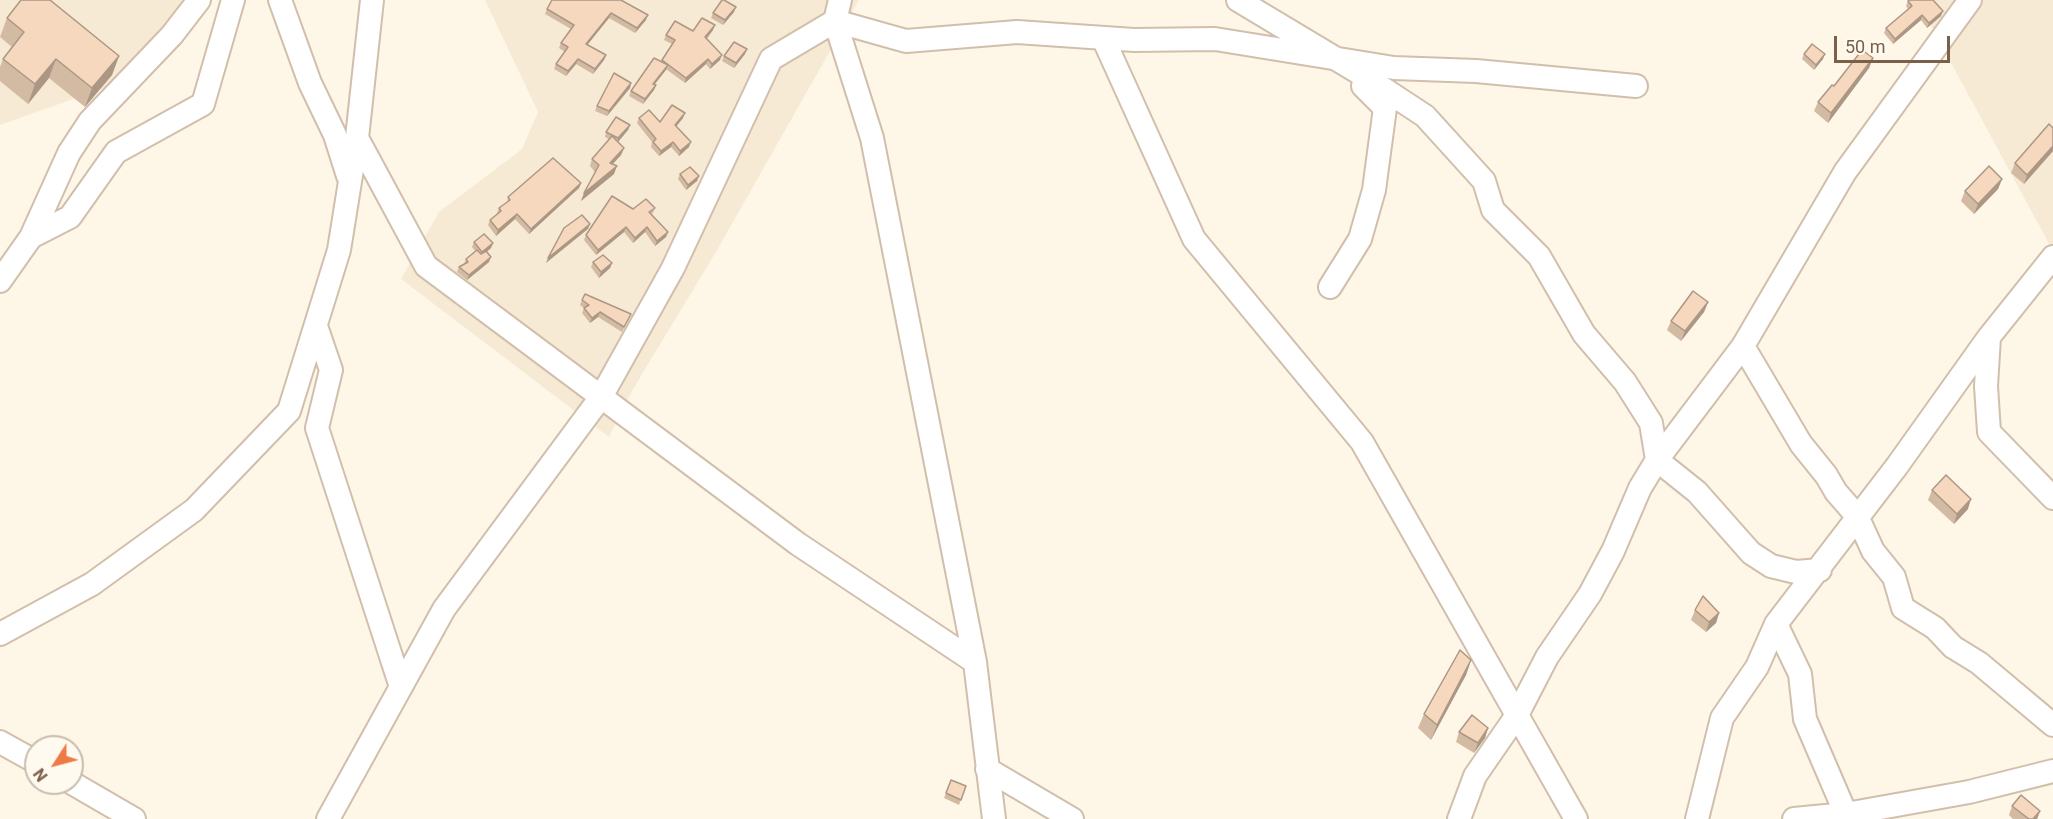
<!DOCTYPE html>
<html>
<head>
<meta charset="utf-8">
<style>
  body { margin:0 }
  #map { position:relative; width:2053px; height:819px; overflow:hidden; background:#fef7e7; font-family:Roboto,sans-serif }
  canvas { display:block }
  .north { position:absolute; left:24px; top:735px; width:60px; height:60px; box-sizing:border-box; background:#fffaef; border:2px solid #cabcad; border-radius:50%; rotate:234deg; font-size:16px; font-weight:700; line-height:24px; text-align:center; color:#7a5f49 }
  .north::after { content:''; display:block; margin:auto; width:21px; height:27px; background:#ee7a46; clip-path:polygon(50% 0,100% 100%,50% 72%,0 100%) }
  .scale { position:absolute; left:1834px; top:36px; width:116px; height:27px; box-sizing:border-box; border:3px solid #7a5f49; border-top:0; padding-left:8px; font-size:18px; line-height:21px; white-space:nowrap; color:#7a5f49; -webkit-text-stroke:4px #fffaef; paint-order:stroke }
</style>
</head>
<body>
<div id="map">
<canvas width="2053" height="819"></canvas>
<div class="north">N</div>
<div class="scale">50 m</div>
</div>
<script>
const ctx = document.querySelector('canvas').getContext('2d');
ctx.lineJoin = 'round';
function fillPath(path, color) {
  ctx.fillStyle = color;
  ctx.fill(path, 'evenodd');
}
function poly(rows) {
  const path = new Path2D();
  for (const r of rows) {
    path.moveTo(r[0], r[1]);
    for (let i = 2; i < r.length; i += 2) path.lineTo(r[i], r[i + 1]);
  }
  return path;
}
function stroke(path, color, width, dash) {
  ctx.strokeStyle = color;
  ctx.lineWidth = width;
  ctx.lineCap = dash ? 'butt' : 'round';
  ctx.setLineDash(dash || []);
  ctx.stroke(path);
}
fillPath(poly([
  [0,0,199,0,127,80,0,125],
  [485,0,859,0,716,252,633,389,609,437,401,279,439,212,522,149,538,112],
  [1917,0,2053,0,2053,251]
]), '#f6ead5');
const minor = poly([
  [280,0,310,83,335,135,348,176],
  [840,0,835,21,872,138,975,662,994,819],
  [1238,0,1358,72,1425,116,1484,181,1493,210,1539,256,1584,334,1625,382,1651,423,1657,460,1697,492,1751,553,1771,566,1796,572,1820,570],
  [1103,38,1194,239,1362,442,1576,819],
  [357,138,426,266,798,544,975,662],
  [31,237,69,153,90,121,172,35,199,0],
  [0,281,31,237,70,217,116,152,203,104,233,0],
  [1330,287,1360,239,1374,190,1385,108,1363,86],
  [316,326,331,370,317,428,401,687],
  [1989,337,1986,386,1989,432,2053,498],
  [1743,346,1801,444,1826,475,1836,492,1857,516,1873,551,1894,577,1903,608,1935,628,1953,647,1979,663,2053,725],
  [1776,624,1800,674,1805,719,1848,819],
  [0,634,92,584,194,510,289,411,339,250,357,138,372,0],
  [0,742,36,762],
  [987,769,1072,819],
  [72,783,134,819],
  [328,819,444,609,601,397,673,268,771,59,835,21,906,41,1017,32,1134,40,1215,39,1394,68,1476,71,1636,86],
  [1459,819,1475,776,1517,715,1547,657,1590,594,1613,551,1640,488,1657,460,1743,346,1845,172,1970,0],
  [1697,819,1722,718,1757,667,1776,624,1897,466,1989,337,2053,257],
  [1794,819,1846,814,1969,792,2053,771]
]);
stroke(minor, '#d1bfac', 26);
stroke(minor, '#fff', 22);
fillPath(poly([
  [622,1,646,20,635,33,609,18,587,45,606,55,604,60,593,74,576,64,566,76,554,69,556,64,565,52,559,48,561,43,571,29,545,14,547,9],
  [1908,1,1941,16,1927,28,1921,20,1893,44,1884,33,1886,28,1908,9,1906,6],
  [734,12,723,25,711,18,713,13],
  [7,18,119,56,112,75,85,107,49,78,28,104,0,81,0,67,3,59,12,47,0,37],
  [713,30,707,39,720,60,710,69,706,64,685,83,666,69,654,84,656,85,654,90,643,104,629,96,631,91,661,61,672,44,664,40,666,35,693,31],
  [745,54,734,68,722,61,724,56],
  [1804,54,1823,59,1814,70,1802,59],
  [1873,58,1869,68,1828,123,1814,111,1818,102,1834,86],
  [631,83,630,88,607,116,595,111,597,106],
  [639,118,660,122,683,118,676,127,689,147,679,156,671,147,659,156,651,147,652,142,637,123],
  [630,125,628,130,618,142,624,148,621,155,613,164,614,174,581,201,595,172,590,166,592,159,609,139,605,137,606,132],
  [2053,128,2053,151,2024,184,2011,173,2015,163],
  [680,174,699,176,697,181,686,190,678,179],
  [2002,179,1998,189,1974,214,1961,201,1965,191],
  [581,183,579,188,529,234,515,219,496,236,488,225,490,220,498,214,497,213,499,208,507,202,508,197],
  [655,208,653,213,651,214,668,232,666,237,655,246,645,232,633,243,624,232,596,255,584,240,586,235,633,209],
  [474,242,493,243,491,248,487,252,489,262,467,280,457,272,459,267,464,264,466,259,476,252,472,247],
  [593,262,612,263,610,268,599,278,591,267],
  [582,300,631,314,622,332,598,317,590,323,582,313,584,308,580,305],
  [1708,302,1704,312,1681,341,1667,330,1671,321],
  [1932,490,1968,509,1954,524,1928,500],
  [1695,610,1719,613,1716,623,1706,632,1691,620],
  [1471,660,1466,675,1431,740,1418,728,1424,714],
  [1488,728,1485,738,1474,753,1456,742,1459,732],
  [951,780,966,786,959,805,944,798],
  [2012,806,2040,811,2037,819,2013,819,2009,815]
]), '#d3baa3');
fillPath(poly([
  [736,7,734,12,723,25,725,20],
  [1943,11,1941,16,1927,28,1929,23],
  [611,13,609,18,584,49,586,44],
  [648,15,646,20,635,33,637,28],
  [1922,15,1921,20,1893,44,1895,39],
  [715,25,713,30,703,42,705,37],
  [747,49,745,54,734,68,736,63],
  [1825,54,1823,59,1814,70,1816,65],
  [606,55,604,60,593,74,595,69],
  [722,55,720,60,710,69,712,64],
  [119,56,112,75,85,107,92,88],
  [1873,58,1869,68,1828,123,1831,113],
  [56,59,49,78,28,104,35,84],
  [578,59,576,64,566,76,568,71],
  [708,59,706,64,685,83,686,78],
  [668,65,666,70,651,89,653,84],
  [631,83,630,88,607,116,609,111],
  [656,85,654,90,643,104,645,99],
  [685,113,683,118,673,130,675,125],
  [630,125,628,130,617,143,618,138],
  [673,142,671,147,659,156,661,151],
  [691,142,689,147,679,156,680,151],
  [2053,146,2053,151,2024,184,2027,175],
  [624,148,621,155,607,170,610,163],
  [617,166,614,174,581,201,584,193],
  [699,176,697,181,686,190,688,185],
  [2002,179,1998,189,1974,214,1978,204],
  [581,183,579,188,529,234,531,229],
  [517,214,515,219,496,236,498,230],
  [590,224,588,229,546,263,548,258],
  [626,227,624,232,596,255,598,250],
  [647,227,645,232,633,243,635,238],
  [668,232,666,237,655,246,657,241],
  [493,243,491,248,480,257,482,252],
  [491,257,489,262,467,280,469,275],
  [612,263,610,268,599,278,601,272],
  [1708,302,1704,312,1681,341,1685,331],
  [600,312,598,317,590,323,592,318],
  [1971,499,1968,509,1954,524,1957,514],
  [1719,613,1716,623,1706,632,1709,622],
  [1471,660,1466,675,1431,740,1437,725],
  [1488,728,1485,738,1474,753,1478,743],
  [2040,811,2037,819,2033,819]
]), '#ac9784');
const building = poly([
  [21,0,50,0,119,56,92,88,56,59,35,84,3,59,24,32,7,18,21,0],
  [552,0,621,0,648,15,637,28,611,13,586,44,606,55,595,69,578,59,568,71,556,64,568,47,561,43,574,25,547,9,552,0],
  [722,0,724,0,736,7,725,20,713,13,722,0],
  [1909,0,1933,0,1943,11,1929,23,1922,15,1895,39,1886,28,1912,6,1908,1,1909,0],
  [702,18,715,25,705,37,722,55,712,64,708,59,686,78,662,60,675,40,666,35,675,21,693,31,702,18],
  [734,42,747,49,736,63,724,56,734,42],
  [1812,44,1825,54,1816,65,1804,54,1812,44],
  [1862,50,1873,58,1831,113,1818,102,1832,85,1834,86,1862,50],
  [654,58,668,65,653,84,656,85,645,99,631,91,654,58],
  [614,73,631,83,609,111,597,106,614,73],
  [672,105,685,113,675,125,691,142,680,151,673,142,661,151,653,142,656,139,639,118,649,110,660,122,672,105],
  [616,117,630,125,618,138,606,132,616,117],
  [2049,124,2053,128,2053,146,2027,175,2015,163,2049,124],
  [612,136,624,148,610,163,617,166,584,193,599,165,592,159,612,136],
  [553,158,581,183,531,229,517,214,498,230,490,220,501,211,499,208,510,200,508,197,553,158],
  [1989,166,2002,179,1978,204,1965,191,1989,166],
  [690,167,699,176,688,185,680,174,690,167],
  [612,196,633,209,646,199,655,208,649,212,668,232,657,241,647,227,635,238,626,227,598,250,586,235,612,196],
  [582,215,590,224,548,258,564,228,582,215],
  [484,234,493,243,482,252,474,242,484,234],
  [477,250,481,254,486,251,491,257,469,275,459,267,468,262,466,259,477,250],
  [603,255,612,263,601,272,593,262,603,255],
  [1693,291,1708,302,1685,331,1671,321,1693,291],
  [585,294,631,314,624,327,600,312,592,318,584,308,589,305,582,300,585,294],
  [1946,475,1971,499,1957,514,1932,490,1946,475],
  [1703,596,1719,613,1709,622,1695,610,1703,596],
  [1460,650,1471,660,1437,725,1424,714,1460,650],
  [1472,715,1488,728,1478,743,1459,732,1472,715],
  [951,780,966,786,961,800,946,793,951,780],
  [2021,795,2040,811,2033,819,2029,819,2012,806,2021,795]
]);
fillPath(building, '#f5d8bd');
stroke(building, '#ac9784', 1.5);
</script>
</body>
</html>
